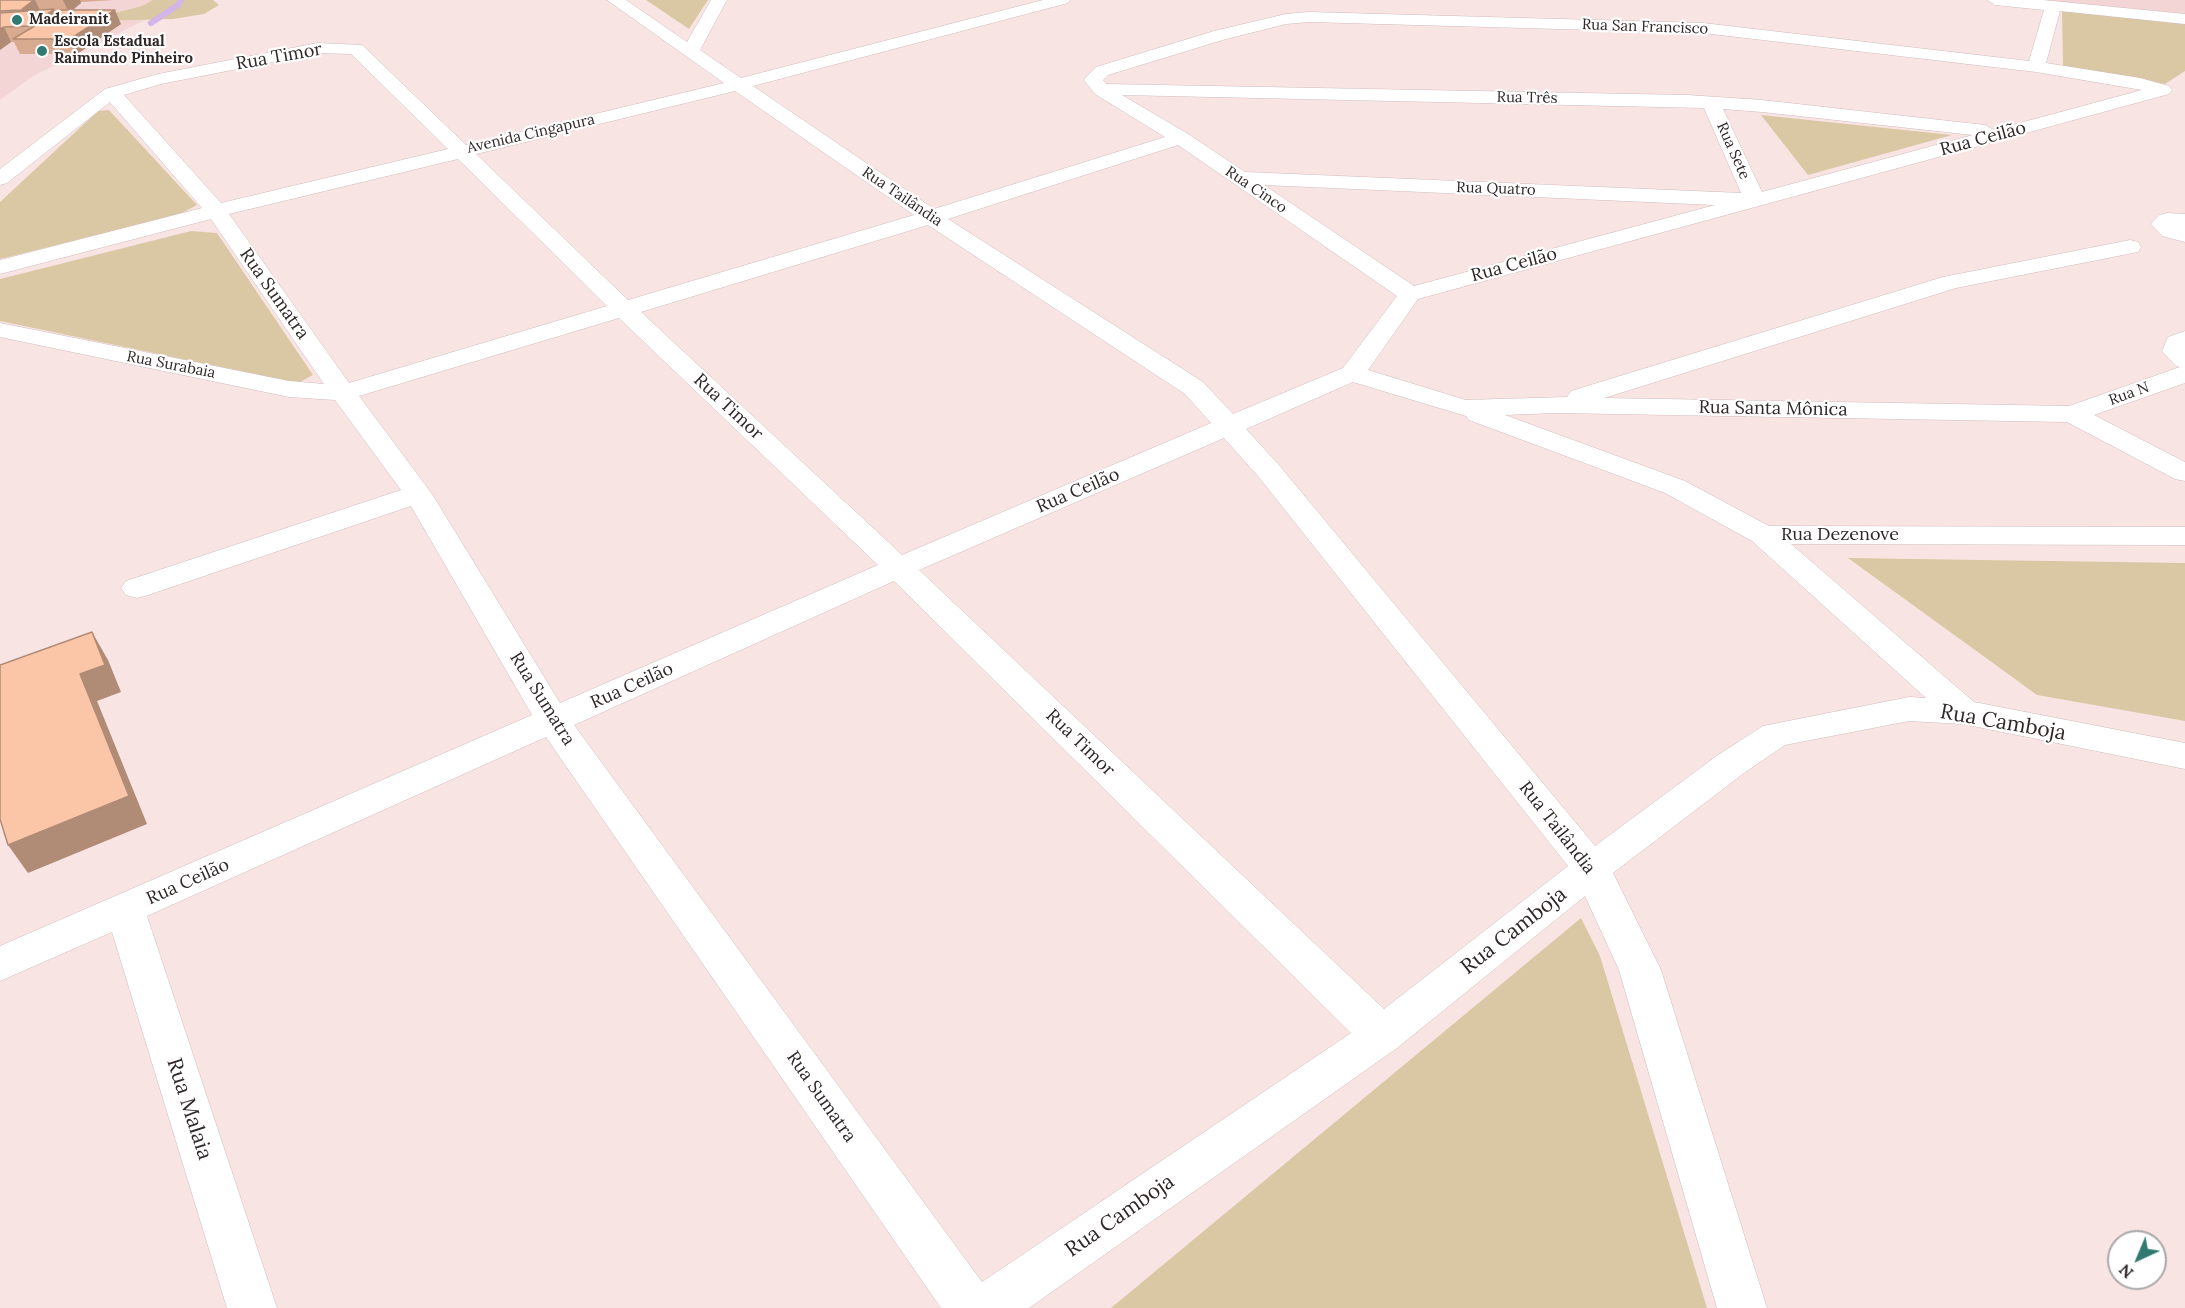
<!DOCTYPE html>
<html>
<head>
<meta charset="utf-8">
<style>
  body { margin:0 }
  #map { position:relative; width:2185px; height:1308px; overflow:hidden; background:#f9e4e4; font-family:Lora,serif }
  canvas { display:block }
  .north { position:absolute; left:2107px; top:1230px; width:60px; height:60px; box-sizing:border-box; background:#fff; border:2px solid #aca9a9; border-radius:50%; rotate:224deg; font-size:16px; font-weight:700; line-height:24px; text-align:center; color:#302828 }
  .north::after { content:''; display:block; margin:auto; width:21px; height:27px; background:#327972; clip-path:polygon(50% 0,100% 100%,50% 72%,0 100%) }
</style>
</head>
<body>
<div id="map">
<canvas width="2185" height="1308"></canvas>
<div class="north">N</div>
</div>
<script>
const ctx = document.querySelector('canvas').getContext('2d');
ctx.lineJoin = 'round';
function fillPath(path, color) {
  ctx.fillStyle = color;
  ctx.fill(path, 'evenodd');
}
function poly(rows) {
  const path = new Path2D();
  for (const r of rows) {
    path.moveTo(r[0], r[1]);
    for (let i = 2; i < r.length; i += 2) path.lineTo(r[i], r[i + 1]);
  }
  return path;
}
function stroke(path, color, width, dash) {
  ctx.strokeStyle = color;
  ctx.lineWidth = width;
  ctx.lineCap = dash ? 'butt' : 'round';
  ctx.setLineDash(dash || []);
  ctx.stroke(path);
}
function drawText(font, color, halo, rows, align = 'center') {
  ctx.font = font + ' Lora,serif';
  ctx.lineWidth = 4.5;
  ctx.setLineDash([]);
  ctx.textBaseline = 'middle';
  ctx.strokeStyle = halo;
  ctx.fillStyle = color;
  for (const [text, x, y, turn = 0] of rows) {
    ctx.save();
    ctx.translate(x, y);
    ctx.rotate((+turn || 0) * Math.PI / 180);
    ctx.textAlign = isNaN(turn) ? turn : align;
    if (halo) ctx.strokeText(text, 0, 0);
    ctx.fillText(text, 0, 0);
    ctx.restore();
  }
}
fillPath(poly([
  [0,0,153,0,142,6,98,17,96,21,147,19,33,76,0,100],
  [2020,0,2185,0,2185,16]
]), '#f3d5d5');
fillPath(poly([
  [153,0,213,0,219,5,204,14,173,19,95,21,98,17,142,6],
  [646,0,708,0,689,29],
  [2062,10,2185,19,2185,71,2165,84,2063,66],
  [109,110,197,205,178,215,0,259,0,202,98,111],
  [1761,115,1952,135,1808,175],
  [191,231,217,233,313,375,298,383,0,321,0,279],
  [1848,558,2185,563,2185,721,2037,695],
  [1581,918,1600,956,1707,1308,1111,1308]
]), '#dac8a4');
stroke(poly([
  [151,23,178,5,181,0]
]), '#d2b6e7', 6);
const minor = poly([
  [607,0,626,0,687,42,711,0,727,0,700,50,741,78,1043,0,1070,0,1068,3,753,86,934,209,1165,137,1095,94,1084,80,1087,76,1096,67,1214,31,1286,14,1309,12,1703,23,2029,61,2044,10,1995,5,1987,0,2043,0,2185,14,2185,24,2060,11,2046,63,2140,78,2169,86,2172,90,2169,94,1418,299,1368,370,1466,400,1567,397,1571,391,1943,277,2130,240,2138,242,2141,247,2138,252,1956,288,1604,398,2069,406,2180,367,2176,366,2162,351,2168,337,2185,331,2185,383,2094,415,2185,462,2185,481,2175,479,2067,422,1555,413,1505,415,1685,481,1769,526,2185,527,2185,545,1791,544,1974,702,2185,743,2185,769,1963,724,1909,721,1785,745,1744,773,1613,873,1661,970,1767,1308,1717,1308,1619,970,1585,896,1397,1048,1029,1308,941,1308,546,737,147,916,277,1308,227,1308,112,932,0,981,0,946,532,715,411,506,148,595,137,598,126,595,121,588,126,581,401,490,335,400,289,397,0,337,0,323,289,381,324,384,211,219,0,274,0,260,202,208,110,102,7,183,0,185,0,169,105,89,158,74,318,43,362,45,466,145,724,83,607,0],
  [1309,22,1703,33,2036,72,2142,90,1994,130,1985,125,1762,100,1687,95,1106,84,1103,80,1108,75,1226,39,1286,24,1309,22],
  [318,53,351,54,448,149,221,203,124,95,161,84,318,53],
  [735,91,914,215,628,300,476,154,735,91],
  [1122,95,1704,108,1741,193,1245,172,1188,134,1122,95],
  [1723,109,1762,112,1973,135,1762,192,1723,109],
  [1178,145,1397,296,1343,368,1233,414,1203,382,948,219,1178,145],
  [458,159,607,306,349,383,229,214,458,159],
  [1264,185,1715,205,1414,286,1264,185],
  [928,225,1185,394,1211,423,902,555,641,312,928,225],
  [619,318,878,565,560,703,432,494,359,396,619,318],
  [1353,382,1466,416,1469,420,1665,493,1752,541,1926,698,1909,697,1763,726,1718,755,1595,846,1278,464,1246,429,1353,382],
  [1224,438,1258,476,1568,866,1384,1009,919,570,1224,438],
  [894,581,1351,1033,982,1282,574,725,894,581],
  [2167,213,2185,214,2185,228,2182,227,2185,228,2185,242,2162,236,2151,224,2159,215,2167,213]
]);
stroke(minor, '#d0bcbc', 1);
fillPath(minor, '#fff');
fillPath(poly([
  [0,0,115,0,81,2,81,3,73,10,121,24,77,54,20,54,14,42,11,42,0,50]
]), '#d8aa90');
fillPath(poly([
  [34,0,35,0,42,14,28,25,21,10],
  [63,0,80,0,81,3,69,13],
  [54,9,60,24,37,39,31,26],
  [115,10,121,24,77,54,70,39],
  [4,27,11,42,0,50,0,29],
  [92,632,108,660,121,692,97,701,147,824,28,873,8,845,80,674]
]), '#b08b75');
const building = poly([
  [0,0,34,0,21,10,0,11,0,0],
  [54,9,31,26,4,27,0,29,0,13,54,9],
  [61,10,115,10,70,39,13,39,61,10],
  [92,632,105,665,80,674,129,796,8,845,0,819,0,665,92,632]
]);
fillPath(building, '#fbc6a7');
stroke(building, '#b08b75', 1.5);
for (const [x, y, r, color] of [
  [17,20,6,"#327972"],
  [42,51,6,"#327972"]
]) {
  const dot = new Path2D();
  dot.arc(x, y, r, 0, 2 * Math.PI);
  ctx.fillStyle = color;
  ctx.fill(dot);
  stroke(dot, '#fff', 2);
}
drawText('bold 15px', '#302828', '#fff', [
  ["Madeiranit",29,20],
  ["Escola Estadual",54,42],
  ["Raimundo Pinheiro",54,59]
], 'left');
drawText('15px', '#302828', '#fff', [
  ["Rua San Francisco",1645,27,2],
  ["Rua Três",1527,98,1],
  ["Avenida Cingapura",531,134,-13],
  ["Rua Sete",1733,151,66],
  ["Rua Quatro",1496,189,2],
  ["Rua Cinco",1256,190,34],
  ["Rua Tailândia",902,197,34],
  ["Rua Surabaia",171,365,11],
  ["Rua N",2129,394,-20]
]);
drawText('18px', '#302828', '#fff', [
  ["Rua Timor",279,57,-10],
  ["Rua Ceilão",1983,139,-15],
  ["Rua Ceilão",1514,265,-15],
  ["Rua Sumatra",274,294,55],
  ["Rua Timor",728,407,43],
  ["Rua Santa Mônica",1773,409,1],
  ["Rua Ceilão",1078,491,-23],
  ["Rua Dezenove",1840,535],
  ["Rua Ceilão",632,686,-24],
  ["Rua Sumatra",542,699,58],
  ["Rua Timor",1080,743,44],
  ["Rua Tailândia",1557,828,52],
  ["Rua Ceilão",188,882,-24],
  ["Rua Sumatra",821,1097,55]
]);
drawText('21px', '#302828', '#fff', [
  ["Rua Camboja",2003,723,10],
  ["Rua Camboja",1514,931,-38],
  ["Rua Malaia",189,1109,72],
  ["Rua Camboja",1120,1216,-35]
]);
</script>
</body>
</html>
